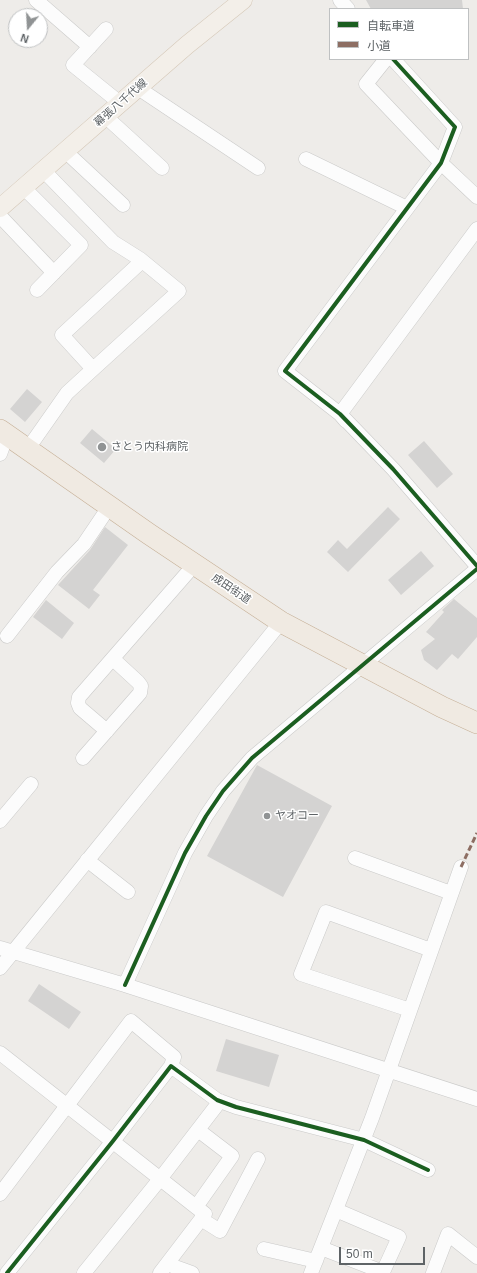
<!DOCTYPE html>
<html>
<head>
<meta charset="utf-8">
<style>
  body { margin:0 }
  #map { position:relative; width:477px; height:1273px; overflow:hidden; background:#eeece9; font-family:Helvetica,"Noto Sans JP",sans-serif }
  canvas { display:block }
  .legend { position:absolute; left:329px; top:8px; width:140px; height:52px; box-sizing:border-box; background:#fff; border:1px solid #bfc1c2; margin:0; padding:5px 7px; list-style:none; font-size:12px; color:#5e6366 }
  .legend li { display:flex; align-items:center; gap:8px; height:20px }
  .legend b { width:20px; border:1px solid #bfc1c2 }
  .north { position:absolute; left:8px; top:8px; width:40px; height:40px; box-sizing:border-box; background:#fff; border:1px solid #bfc1c2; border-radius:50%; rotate:198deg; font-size:11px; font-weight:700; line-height:16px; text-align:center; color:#5e6366 }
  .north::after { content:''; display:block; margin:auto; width:14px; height:18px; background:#909394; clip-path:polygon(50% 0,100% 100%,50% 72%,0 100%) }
  .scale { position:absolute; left:339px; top:1247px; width:86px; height:18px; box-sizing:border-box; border:2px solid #5e6366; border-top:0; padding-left:5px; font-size:12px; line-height:14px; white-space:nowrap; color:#5e6366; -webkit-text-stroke:3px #fff; paint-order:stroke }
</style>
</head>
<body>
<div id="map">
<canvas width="477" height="1273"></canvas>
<ul class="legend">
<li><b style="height:5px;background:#1b5e20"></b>自転車道</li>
<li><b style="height:5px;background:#8d6e63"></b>小道</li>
</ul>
<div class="north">N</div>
<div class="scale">50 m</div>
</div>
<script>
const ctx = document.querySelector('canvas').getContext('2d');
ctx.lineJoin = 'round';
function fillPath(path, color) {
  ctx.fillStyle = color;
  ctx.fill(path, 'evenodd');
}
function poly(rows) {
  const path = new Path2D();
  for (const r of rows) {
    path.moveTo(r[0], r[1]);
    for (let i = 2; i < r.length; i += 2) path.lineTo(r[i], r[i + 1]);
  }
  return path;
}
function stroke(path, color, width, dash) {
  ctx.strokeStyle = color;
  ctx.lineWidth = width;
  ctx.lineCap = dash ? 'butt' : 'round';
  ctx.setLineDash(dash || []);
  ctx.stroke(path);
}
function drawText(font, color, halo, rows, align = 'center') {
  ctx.font = font + ' Helvetica,"Noto Sans JP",sans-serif';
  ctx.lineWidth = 3;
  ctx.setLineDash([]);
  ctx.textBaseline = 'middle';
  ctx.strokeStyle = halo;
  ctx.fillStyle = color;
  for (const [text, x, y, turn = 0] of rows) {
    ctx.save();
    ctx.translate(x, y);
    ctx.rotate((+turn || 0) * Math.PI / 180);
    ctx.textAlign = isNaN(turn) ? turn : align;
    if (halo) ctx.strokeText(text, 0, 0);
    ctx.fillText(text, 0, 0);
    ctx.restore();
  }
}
fillPath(poly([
  [366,0,462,0,463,9,371,9],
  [27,389,42,402,25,422,10,409],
  [92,429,116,449,104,463,80,443],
  [424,441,453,474,437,488,408,455],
  [388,507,400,519,348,572,327,552,338,540,347,549],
  [105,527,128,545,93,590,100,595,89,609,58,585,90,550],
  [421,551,434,566,401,595,388,580],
  [454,599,477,618,477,637,458,659,452,654,437,670,424,660,421,650,435,639,426,632,444,612,442,610],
  [46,600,74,623,62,639,33,617],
  [257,765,332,806,283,897,207,856],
  [39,984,81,1012,69,1029,28,1001],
  [226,1039,279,1055,269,1087,216,1071]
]), '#d4d3d2');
const minor = poly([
  [36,0,90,47],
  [340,0,348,9],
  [106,29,73,65,120,103],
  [386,59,366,84,441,163,477,197],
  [393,59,455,127,441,163,285,371,340,414,393,469,477,566],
  [138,88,258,168],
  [105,116,162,168],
  [65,151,123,205],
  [306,159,407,208],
  [23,187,81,245,37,290],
  [0,216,54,273],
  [93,369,62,335,142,261],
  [346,421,340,414,477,229],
  [27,450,67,393,91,371,179,291,140,259,113,242,43,170],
  [0,454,7,435],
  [7,636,57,572,84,544,109,507],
  [107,731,80,708,78,703,79,697,195,564],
  [83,758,140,693,141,686,138,682,113,659],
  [0,821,31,784],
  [355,858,451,893],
  [87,860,128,892],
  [0,948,125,985,477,1099],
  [0,968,281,622],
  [125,985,185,853,206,816,223,791,252,758,477,569],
  [410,1010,301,974,326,912,431,950],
  [0,1053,205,1214,160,1273],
  [0,1194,131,1021,174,1057,171,1066],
  [196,1207,232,1156,198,1130],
  [201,1219,220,1231,258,1159],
  [321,1248,383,1272,399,1237,336,1210],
  [264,1249,316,1261],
  [167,1264,192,1273],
  [7,1273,113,1141,171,1066,217,1100,236,1107,364,1140,428,1170],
  [84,1273,160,1179,220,1101],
  [311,1273,372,1118,461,867],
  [433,1273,448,1234,477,1257]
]);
const major = poly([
  [0,208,187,45,243,0]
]);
const highway = poly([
  [0,430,149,534,281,622,442,707,477,723]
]);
stroke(minor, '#cacac9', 15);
stroke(major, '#d5c8b8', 19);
stroke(highway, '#c5af96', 22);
stroke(minor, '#fcfcfc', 14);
stroke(major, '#f3efe9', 18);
stroke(highway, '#f0eae2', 21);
stroke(poly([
  [461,867,477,833]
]), '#8d6e63', 3, [6, 3]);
stroke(poly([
  [393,59,455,127,441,163,285,371,340,414,393,469,477,566],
  [125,985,185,853,206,816,223,791,252,758,477,569],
  [7,1273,113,1141,171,1066,217,1100,236,1107,364,1140,428,1170]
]), '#1b5e20', 4);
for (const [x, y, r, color] of [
  [102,447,5,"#909394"],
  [267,816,4,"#909394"]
]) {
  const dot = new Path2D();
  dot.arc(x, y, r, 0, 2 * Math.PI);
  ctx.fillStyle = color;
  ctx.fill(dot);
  stroke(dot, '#fff', 1.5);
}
drawText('11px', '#5e6366', '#fff', [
  ["幕張八千代線",121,103,-41],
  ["成田街道",231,589,34]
]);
drawText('11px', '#5e6366', '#fff', [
  ["さとう内科病院",111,447],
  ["ヤオコー",275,816]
], 'left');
</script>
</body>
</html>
